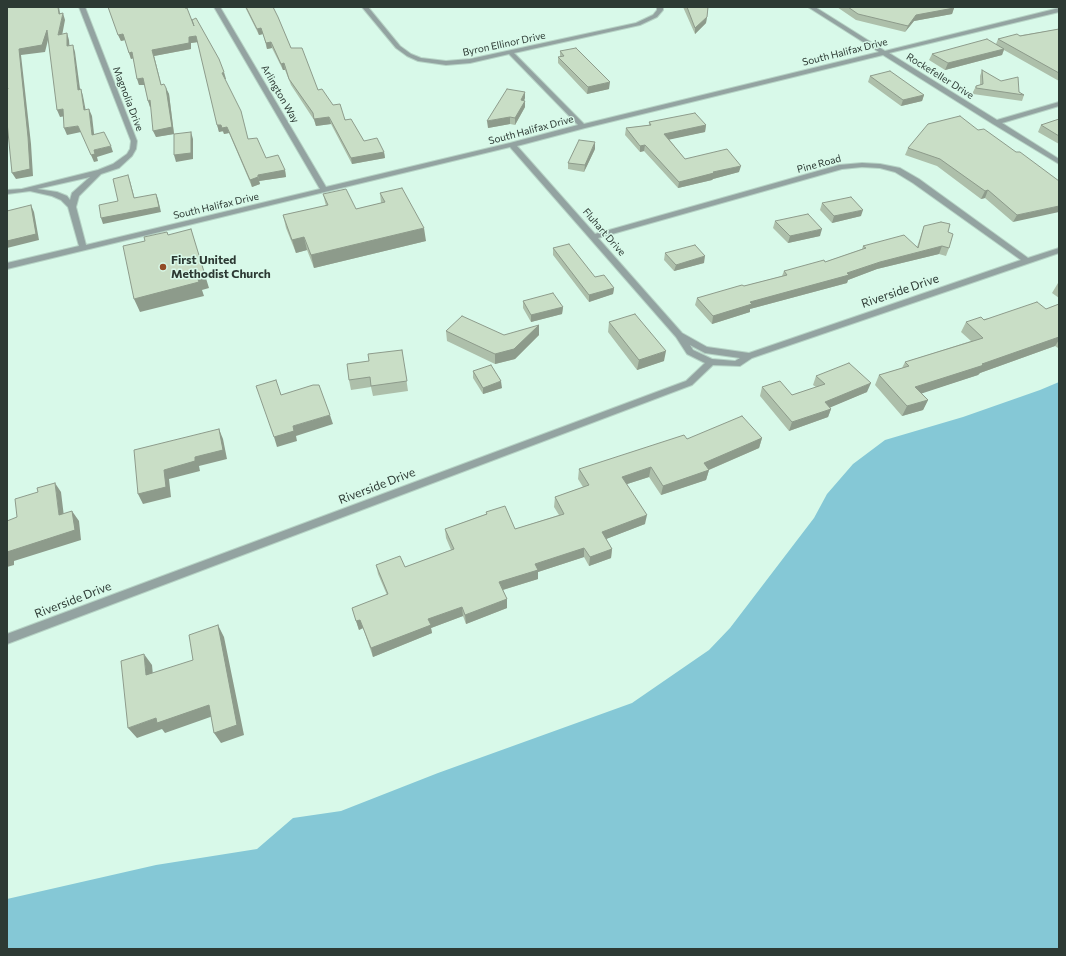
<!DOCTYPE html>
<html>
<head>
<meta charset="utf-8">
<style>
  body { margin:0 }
  #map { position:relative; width:1066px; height:956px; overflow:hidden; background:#d8f9e9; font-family:Commissioner,sans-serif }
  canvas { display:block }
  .frame { position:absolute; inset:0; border:8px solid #2d3a34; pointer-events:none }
</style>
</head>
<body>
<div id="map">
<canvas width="1066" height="956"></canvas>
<div class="frame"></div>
</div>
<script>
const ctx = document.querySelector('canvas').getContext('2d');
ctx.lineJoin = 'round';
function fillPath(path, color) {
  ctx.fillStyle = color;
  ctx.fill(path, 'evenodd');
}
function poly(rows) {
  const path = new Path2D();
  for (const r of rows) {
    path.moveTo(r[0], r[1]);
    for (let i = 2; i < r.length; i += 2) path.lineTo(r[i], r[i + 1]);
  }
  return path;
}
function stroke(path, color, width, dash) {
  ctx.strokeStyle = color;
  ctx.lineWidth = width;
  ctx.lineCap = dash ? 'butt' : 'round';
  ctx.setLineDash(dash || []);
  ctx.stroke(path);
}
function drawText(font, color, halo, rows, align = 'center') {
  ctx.font = font + ' Commissioner,sans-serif';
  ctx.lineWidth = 3;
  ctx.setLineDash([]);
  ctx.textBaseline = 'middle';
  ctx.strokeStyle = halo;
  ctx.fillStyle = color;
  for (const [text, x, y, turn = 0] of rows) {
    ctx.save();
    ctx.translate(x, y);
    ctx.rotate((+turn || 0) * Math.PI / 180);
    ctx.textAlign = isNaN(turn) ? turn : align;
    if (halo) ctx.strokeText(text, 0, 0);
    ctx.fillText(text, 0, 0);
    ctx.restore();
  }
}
fillPath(poly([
  [1059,382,1059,949,7,949,7,899,156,865,257,849,293,818,341,811,438,773,632,703,709,650,730,628,814,518,827,494,853,464,885,440,963,417,1040,390]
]), '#85c8d6');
const minor = poly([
  [79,7,85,7,137,141,136,149,132,156,119,168,101,174,79,196,76,207,86,245,320,189,214,7,220,7,326,187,510,143,578,125,509,54,470,63,446,65,418,61,407,56,396,48,362,7,368,7,400,46,411,54,421,58,446,61,470,59,636,23,653,15,657,10,657,7,663,7,663,10,657,17,640,25,514,53,584,124,879,52,808,7,815,7,885,51,1059,8,1059,12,889,53,997,120,1059,102,1059,106,1002,123,1059,159,1059,164,993,124,883,55,585,128,517,146,595,234,839,165,862,163,880,164,900,168,919,179,1028,258,1059,248,1059,253,752,358,740,366,713,365,692,385,7,644,7,634,686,381,705,363,687,354,676,337,510,147,7,269,7,263,79,246,68,207,61,200,52,196,30,191,7,194,7,190,22,189,98,170,113,164,127,154,130,149,131,141,79,7],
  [862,167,880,168,895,172,913,183,1021,260,749,353,707,347,682,333,598,238,842,169,862,167],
  [90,177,72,193,70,200,67,196,57,192,37,189,90,177],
  [690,345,705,353,740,358,735,361,712,359,693,350,690,345]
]);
stroke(minor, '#b6d3c5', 2);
fillPath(minor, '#93a3a1');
fillPath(poly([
  [108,7,194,26,226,79,225,79,248,139,266,158,285,170,286,177,259,181,260,184,252,187,229,133,224,134,223,131,219,132,198,42,191,43,191,49,154,56,161,84,166,88,169,94,174,134,156,137,151,107,150,107,144,85,139,85,133,58,131,59,125,40,121,41],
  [239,7,273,7,291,48,318,90,333,105,364,141,384,152,385,158,352,164,331,124,316,126,314,120,291,85,285,70,283,70,272,48,267,49,263,34,259,35,245,7,239,8],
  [683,7,708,7,706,23,695,34],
  [837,7,962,7,954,8,952,14,914,21,905,32,856,20],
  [1059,29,1059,81,1004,50,1002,55,945,70,929,60,932,54,996,44,998,39],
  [560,51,609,89,587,94,558,63,558,57,560,57],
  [982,70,1024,95,1022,101,973,94,973,92,976,86,980,85,980,76],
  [870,76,924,95,922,101,901,106,868,82],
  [525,92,525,98,524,101,525,101,525,107,515,125,510,124,488,128],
  [1059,119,1059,144,1038,132,1041,125],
  [649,122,706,125,705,132,669,139,685,159,739,172,713,179,712,180,678,188,644,151,640,152,625,135,626,128,649,125],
  [978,130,1016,152,1059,181,1013,222,985,198,981,199,937,166,905,155,908,148],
  [595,149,584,172,568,169,568,163],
  [380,193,426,241,314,268,307,250,296,253,286,228,283,215,326,206,323,194,356,209,381,203],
  [822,203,861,216,832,223,820,210],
  [775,221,820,236,788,243,773,228],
  [924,226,948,232,949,248,946,256,939,254,877,269,848,280,847,283,750,309,750,312,712,324,695,305,697,298,744,286,782,276,784,271,825,262,862,249,863,246,917,247],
  [553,248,595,277,614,288,613,294,589,302,553,255],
  [665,253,704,263,674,271,664,260],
  [1058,283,1059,283,1059,298,1052,293],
  [523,301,563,307,562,314,531,322,523,308],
  [1059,304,1059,348,1058,348,1055,346,980,373,978,375,921,393,928,400,923,410,902,416,875,385,879,375,902,368,905,362,971,341,961,332,966,322,1046,309],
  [609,322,664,361,637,370,608,332],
  [446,331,504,335,539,335,515,359,495,364,447,341],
  [402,350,408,391,373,396,371,387,351,390,349,380,369,361],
  [473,371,502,388,483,394,473,378],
  [816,376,867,392,830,407,831,409,828,417,789,431,760,396,762,387,792,395,816,387,813,385],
  [762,438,759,448,709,470,706,480,661,495,649,477,627,484,645,524,606,539,612,549,611,558,589,566,584,557,538,572,538,579,503,590,507,599,507,608,466,624,463,616,431,628,432,633,373,657,363,628,359,630,352,608,387,595,378,574,376,565,405,567,451,550,446,538,445,529,486,514,486,512,515,529,559,515,554,507,555,497,583,487,578,479,579,469,687,439]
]), '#adbfaa');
fillPath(poly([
  [58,7,59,7,61,20,59,14],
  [946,7,962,7,954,8,952,14,914,21,905,32,908,26,916,15],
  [63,13,65,20,61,41,58,35],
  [707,17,706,23,695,34,695,28],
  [261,28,263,34,259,35,257,29],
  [47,30,49,36,45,52,21,55,31,144,33,176,16,179,12,173,19,49],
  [67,33,69,40,70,53,67,46],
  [123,34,125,40,121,41,118,35],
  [196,36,198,42,191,43,191,49,154,56,163,91,152,50,189,37],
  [271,42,272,48,267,49,266,43],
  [73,45,75,52,81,96,78,90],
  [1004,49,1002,55,945,70,948,63],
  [132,52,134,58,131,59,129,53],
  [284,63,285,70,283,70,281,64],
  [224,72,226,79,224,79,222,73],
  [143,78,145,85,139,85,137,79],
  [610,82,609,89,587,94,588,87],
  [166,88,169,94,174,134,156,137,153,131],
  [81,89,83,96,87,117,84,110],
  [525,92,525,98,521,107,521,100],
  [924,95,922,101,901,106,903,100],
  [150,100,152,107,150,107,148,101],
  [525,101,525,107,515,125,515,118],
  [63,109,66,116,60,117,57,110],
  [89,109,92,116,95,142,92,135],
  [329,117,331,124,316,126,314,119],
  [510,117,510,124,488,128,487,121],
  [217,125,221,125,223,131,219,132],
  [706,125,705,132,663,141,664,134],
  [78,126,81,132,67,135,64,128],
  [227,127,229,133,224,134,222,128],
  [191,132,193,139,193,159,176,162,174,155],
  [595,142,595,149,584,172,585,165],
  [645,145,644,151,640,152,640,146],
  [111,146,113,152,97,157,98,161,94,162,91,155,94,150],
  [384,152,385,158,352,164,351,158],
  [741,166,739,172,713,179,712,180,678,188,679,182,713,172],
  [285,170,286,177,259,181,258,175],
  [128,175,130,181,136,204,134,198],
  [258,177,260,184,252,187,250,180],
  [988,190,985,198,981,199,985,191],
  [156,194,158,199,161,212,103,224,101,218],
  [31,205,34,212,39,240,7,248,7,241],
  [1059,206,1059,212,1013,222,1017,215],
  [863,210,861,216,832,223,834,216],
  [424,228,426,241,314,268,311,255],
  [191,229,195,243,209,288,202,290,204,296,140,312,134,299,197,277],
  [822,229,820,236,788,243,790,236],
  [304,237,307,250,296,253,292,240],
  [942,246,939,254,877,269,848,280,847,283,750,309,750,312,712,324,713,316,750,302,847,273,880,262],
  [705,256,704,263,674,271,676,265],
  [614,288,613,294,589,302,589,295],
  [563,307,562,314,531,322,531,315],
  [539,325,539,335,515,359,495,364,495,354],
  [1059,337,1059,340,1055,346,980,373,978,375,911,397,915,387],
  [666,351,664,361,637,370,639,360],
  [501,381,502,388,483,394,483,388],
  [871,383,867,392,822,411,825,402],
  [928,400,923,410,902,416,907,406],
  [831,409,828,417,789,431,792,422],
  [330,415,333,424,296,436,297,441,277,447,274,437,293,426],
  [219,429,223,439,227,459,199,466,200,471,169,479,171,497,143,504,138,494,164,470,195,457],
  [762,438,759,448,706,471,709,470,706,480,661,495,663,486,704,463],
  [651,467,649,477,621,486,622,477],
  [55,483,61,492,65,525,59,515],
  [72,511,79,521,81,540,14,561,14,565,7,567,7,552],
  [647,515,645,524,601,541,602,532],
  [584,548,584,557,538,572,538,579,499,591,499,582,535,564],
  [612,549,611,558,589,566,590,557],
  [507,599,507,608,466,624,465,615],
  [462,607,463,616,431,628,432,633,373,657,371,648,428,619],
  [360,620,363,628,359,630,356,621],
  [218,625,224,637,244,735,221,743,214,733],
  [144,654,152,665,154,686,146,675],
  [209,705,216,715,165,733,162,729,137,738,128,728,156,718]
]), '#8d9b8b');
const building = poly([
  [7,7,58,7,59,14,63,13,58,35,67,33,67,46,73,45,78,90,81,89,84,110,89,109,92,135,104,132,111,146,94,150,95,154,91,155,78,126,64,128,63,109,57,110,47,30,42,45,19,49,28,137,30,169,12,173,7,122,7,91,8,88,7,88,7,7],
  [108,7,185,7,185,8,187,8,194,26,192,20,196,18,219,59,224,72,222,73,241,111,248,139,257,138,266,158,278,155,285,170,258,175,258,177,250,180,227,127,222,128,221,125,217,125,196,36,189,37,189,43,152,50,161,85,164,84,166,88,172,127,153,131,150,100,148,101,143,78,137,79,132,52,129,53,123,34,118,35,108,7],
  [246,7,273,7,278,17,291,48,302,48,318,90,322,89,333,105,340,104,345,120,351,119,364,141,377,138,384,152,351,158,329,117,314,119,313,113,289,79,284,63,281,64,271,42,266,43,261,28,257,29,246,7],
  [687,7,708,7,707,17,695,28,687,7],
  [848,7,953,7,954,8,916,15,908,26,858,14,848,7],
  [1059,29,1059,73,998,39,1017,34,1020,36,1059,29],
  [987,39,1004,49,948,63,932,54,987,39],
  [576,48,610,82,588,87,558,57,564,56,560,51,576,48],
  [982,70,1001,81,1018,77,1019,92,1024,95,976,88,976,86,983,84,982,70],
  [890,71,924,95,903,100,870,76,890,71],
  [507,89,525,92,521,100,525,101,515,118,510,117,487,121,507,89],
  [695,113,706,125,664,134,685,159,727,149,741,166,713,172,714,173,679,182,645,145,640,146,626,128,651,125,649,122,695,113],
  [960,116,978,130,984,129,1016,152,1020,152,1059,181,1059,206,1017,215,988,190,985,191,940,159,908,148,928,124,960,116],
  [1059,119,1059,136,1041,125,1059,119],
  [191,132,191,153,174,155,174,134,191,132],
  [579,140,595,142,585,165,568,163,579,140],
  [128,175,134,198,156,194,159,207,101,218,99,205,118,201,113,179,128,175],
  [402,188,424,228,311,255,304,237,292,240,283,215,328,205,323,194,346,189,356,209,385,202,380,193,402,188],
  [851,197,863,210,834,216,822,203,851,197],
  [31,205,36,234,7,241,7,211,31,205],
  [808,214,822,229,790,236,775,221,808,214],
  [941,222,950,224,948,232,953,234,949,248,942,246,880,262,847,273,849,275,750,302,752,304,713,316,697,298,742,285,744,286,787,275,784,271,824,260,825,262,866,248,863,246,904,235,918,248,924,226,941,222],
  [191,229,205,275,197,277,199,282,134,299,123,246,145,241,144,237,167,232,168,235,191,229],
  [569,244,595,277,604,275,614,288,589,295,553,248,569,244],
  [695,245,705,256,676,265,665,253,695,245],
  [553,293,563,307,531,315,523,301,553,293],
  [1037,302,1046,309,1059,304,1059,337,982,364,984,365,915,387,928,400,907,406,879,375,909,366,905,362,983,338,966,322,981,317,984,320,1037,302],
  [635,314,666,351,639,360,609,322,635,314],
  [462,316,504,335,539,325,514,349,495,354,446,331,462,316],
  [402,350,407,381,371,386,370,377,349,380,347,364,369,361,368,354,402,350],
  [849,363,871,383,825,402,831,409,792,422,762,387,780,381,792,395,825,384,816,376,849,363],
  [491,365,501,381,483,388,473,371,491,365],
  [276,380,281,395,313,385,319,385,330,415,293,426,294,431,274,437,256,386,276,380],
  [742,416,762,438,704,463,709,470,663,486,651,467,622,477,647,515,602,532,612,549,590,557,584,548,535,564,538,570,499,582,507,599,465,615,462,607,428,619,431,625,371,648,360,620,356,621,352,608,388,594,376,565,400,556,405,567,454,549,445,529,487,514,486,512,505,506,515,529,564,514,555,497,589,485,579,469,684,435,687,439,742,416],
  [219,429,223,450,195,457,195,461,164,470,166,487,138,494,134,450,219,429],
  [55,483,59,515,72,511,75,530,7,552,7,521,17,517,15,499,38,492,37,488,55,483],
  [218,625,237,725,214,733,209,705,157,723,156,718,128,728,121,661,144,654,146,675,193,660,189,635,218,625]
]);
fillPath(building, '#c9dec6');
stroke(building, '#8d9b8b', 1);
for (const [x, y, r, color] of [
  [163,267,4,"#924c26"]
]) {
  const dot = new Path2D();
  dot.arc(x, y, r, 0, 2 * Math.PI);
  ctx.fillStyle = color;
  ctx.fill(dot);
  stroke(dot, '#d8f9e9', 1.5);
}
drawText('10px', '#2d3a34', '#d8f9e9', [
  ["Byron Ellinor Drive",504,44,-12],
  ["South Halifax Drive",845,52,-14],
  ["Rockefeller Drive",940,76,32],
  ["Arlington Way",280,94,60],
  ["Magnolia Drive",128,99,69],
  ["South Halifax Drive",531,130,-15],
  ["Pine Road",819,164,-15],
  ["South Halifax Drive",216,206,-13],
  ["Fluhart Drive",604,232,49]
]);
drawText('bold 12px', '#2d3a34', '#d8f9e9', [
  ["First United",171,260],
  ["Methodist Church",171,274]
], 'left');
drawText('12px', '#2d3a34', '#d8f9e9', [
  ["Riverside Drive",900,291,-19],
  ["Riverside Drive",377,486,-21],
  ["Riverside Drive",73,600,-21]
]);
</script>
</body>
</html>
